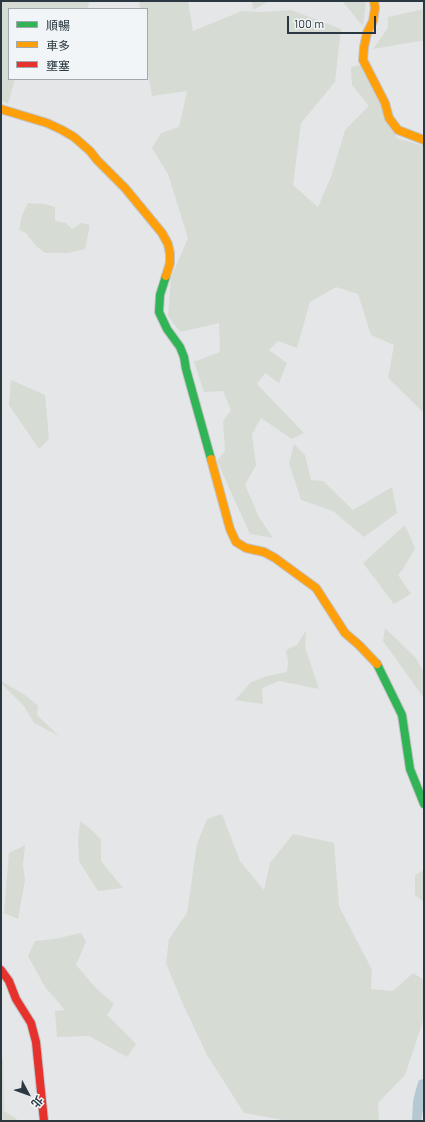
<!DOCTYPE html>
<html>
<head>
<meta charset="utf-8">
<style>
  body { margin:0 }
  #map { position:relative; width:425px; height:1122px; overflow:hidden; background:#e4e6e8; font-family:Barlow,"Noto Sans TC",sans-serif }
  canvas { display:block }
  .frame { position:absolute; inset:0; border:2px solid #2b3841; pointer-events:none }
  .legend { position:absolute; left:8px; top:8px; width:140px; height:72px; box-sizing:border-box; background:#f2f5f7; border:1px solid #a2a9ae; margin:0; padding:5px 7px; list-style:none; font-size:12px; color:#2b3841 }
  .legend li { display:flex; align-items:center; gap:8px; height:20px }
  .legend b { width:20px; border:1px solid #a2a9ae }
  .north { position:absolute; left:8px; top:1074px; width:40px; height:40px; -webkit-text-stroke:3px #f2f5f7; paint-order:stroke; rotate:131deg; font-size:11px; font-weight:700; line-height:16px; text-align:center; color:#2b3841 }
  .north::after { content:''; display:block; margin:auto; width:14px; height:18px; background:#2b3841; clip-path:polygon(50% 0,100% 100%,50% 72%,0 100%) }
  .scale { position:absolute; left:287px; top:16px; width:89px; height:18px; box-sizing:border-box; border:2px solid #2b3841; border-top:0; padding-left:5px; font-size:12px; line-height:14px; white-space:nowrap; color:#2b3841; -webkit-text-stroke:3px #f2f5f7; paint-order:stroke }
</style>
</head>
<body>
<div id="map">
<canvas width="425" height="1122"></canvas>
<div class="frame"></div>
<ul class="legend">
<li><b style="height:5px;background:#30b455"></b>順暢</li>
<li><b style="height:5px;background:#ff9f0a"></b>車多</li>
<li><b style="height:5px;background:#e5322d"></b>壅塞</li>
</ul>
<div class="north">北</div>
<div class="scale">100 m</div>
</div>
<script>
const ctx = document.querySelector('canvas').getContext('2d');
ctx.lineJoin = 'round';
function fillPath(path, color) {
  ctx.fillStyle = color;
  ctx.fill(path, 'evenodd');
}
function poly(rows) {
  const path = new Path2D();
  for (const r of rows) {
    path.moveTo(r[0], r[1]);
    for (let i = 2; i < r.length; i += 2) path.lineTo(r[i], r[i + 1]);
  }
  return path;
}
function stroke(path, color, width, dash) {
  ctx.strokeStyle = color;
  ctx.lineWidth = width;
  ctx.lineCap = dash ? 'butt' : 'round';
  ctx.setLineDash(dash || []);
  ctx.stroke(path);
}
fillPath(poly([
  [1,1,90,1,87,9,9,9,9,79,15,79,8,104,1,100],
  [139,1,188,1,193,31,242,11,263,12,291,10,341,29,335,82,301,123,293,185,318,207,331,177,345,130,369,106,352,85,351,67,360,65,397,138,424,146,424,413,388,378,394,345,371,335,358,294,336,287,310,302,297,348,278,341,269,350,287,363,279,383,265,373,257,384,304,433,292,439,261,418,252,434,256,465,245,485,259,517,273,538,250,534,217,461,225,451,223,421,231,410,223,391,204,392,194,362,220,352,219,323,180,332,168,316,171,277,188,238,168,174,152,148,161,133,179,127,187,91,152,96,147,68,147,9,140,9],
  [252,1,270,1,253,10],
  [342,1,366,1,363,26],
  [424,9,424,41,420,41,373,49,388,28,388,17],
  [28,203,44,204,55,207,55,221,66,223,72,229,81,223,90,225,85,249,68,253,45,253,36,246,26,233,19,230,22,215],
  [11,380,45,395,49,439,39,449,9,405],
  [294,444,305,455,311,480,323,481,353,510,392,487,397,513,364,537,333,511,301,500,289,463],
  [405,525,415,548,403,569,398,575,411,594,394,604,363,563],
  [385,628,415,657,424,672,424,698,383,641],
  [306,630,305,647,319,689,279,681,262,688,263,704,235,700,251,682,267,676,287,672,288,662,286,650,297,645],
  [1,681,25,695,38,706,37,715,59,736,34,723,24,706,1,683],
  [222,814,240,861,264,890,270,863,293,834,334,843,339,906,372,970,371,989,393,991,413,973,424,980,424,1018,405,1075,378,1103,379,1121,289,1121,244,1113,207,1055,182,1002,166,963,169,939,187,913,197,844,207,819],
  [80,821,87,826,101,839,101,861,123,888,98,891,79,861,78,840],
  [25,845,23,865,25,880,18,919,4,913,9,853],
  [424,870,424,902,415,895,415,875],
  [81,933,86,942,76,965,96,988,114,1004,107,1015,136,1044,127,1057,89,1036,57,1037,55,1011,65,1010,45,987,28,956,35,941,55,939],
  [1,1058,3,1058,4,1111,17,1119,16,1121,1,1121]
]), '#d6dcd4');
fillPath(poly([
  [424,1079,424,1104,421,1121,412,1121,413,1101,416,1089,419,1080]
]), '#b4c9d2');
const fast = poly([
  [166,276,160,295,159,312,167,329,180,347,184,357,186,369,211,459],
  [377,664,402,715,410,769,424,804]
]);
const slow = poly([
  [374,1,375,8,373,21,367,33,364,47,363,60,385,103,389,118,398,130,424,140],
  [1,109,47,123,62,130,74,137,90,151,97,160,125,188,162,233,168,244,170,254,170,263,166,276],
  [211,459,230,529,236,542,246,548,264,552,275,558,316,588,345,633,359,645,377,664]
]);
const jam = poly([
  [1,970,9,981,16,999,31,1023,36,1042,44,1121]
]);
stroke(fast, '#c2c4c6', 10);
stroke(slow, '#c2c4c6', 10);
stroke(jam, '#c2c4c6', 10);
stroke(fast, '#30b455', 8);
stroke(slow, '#ff9f0a', 8);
stroke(jam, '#e5322d', 8);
</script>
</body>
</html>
